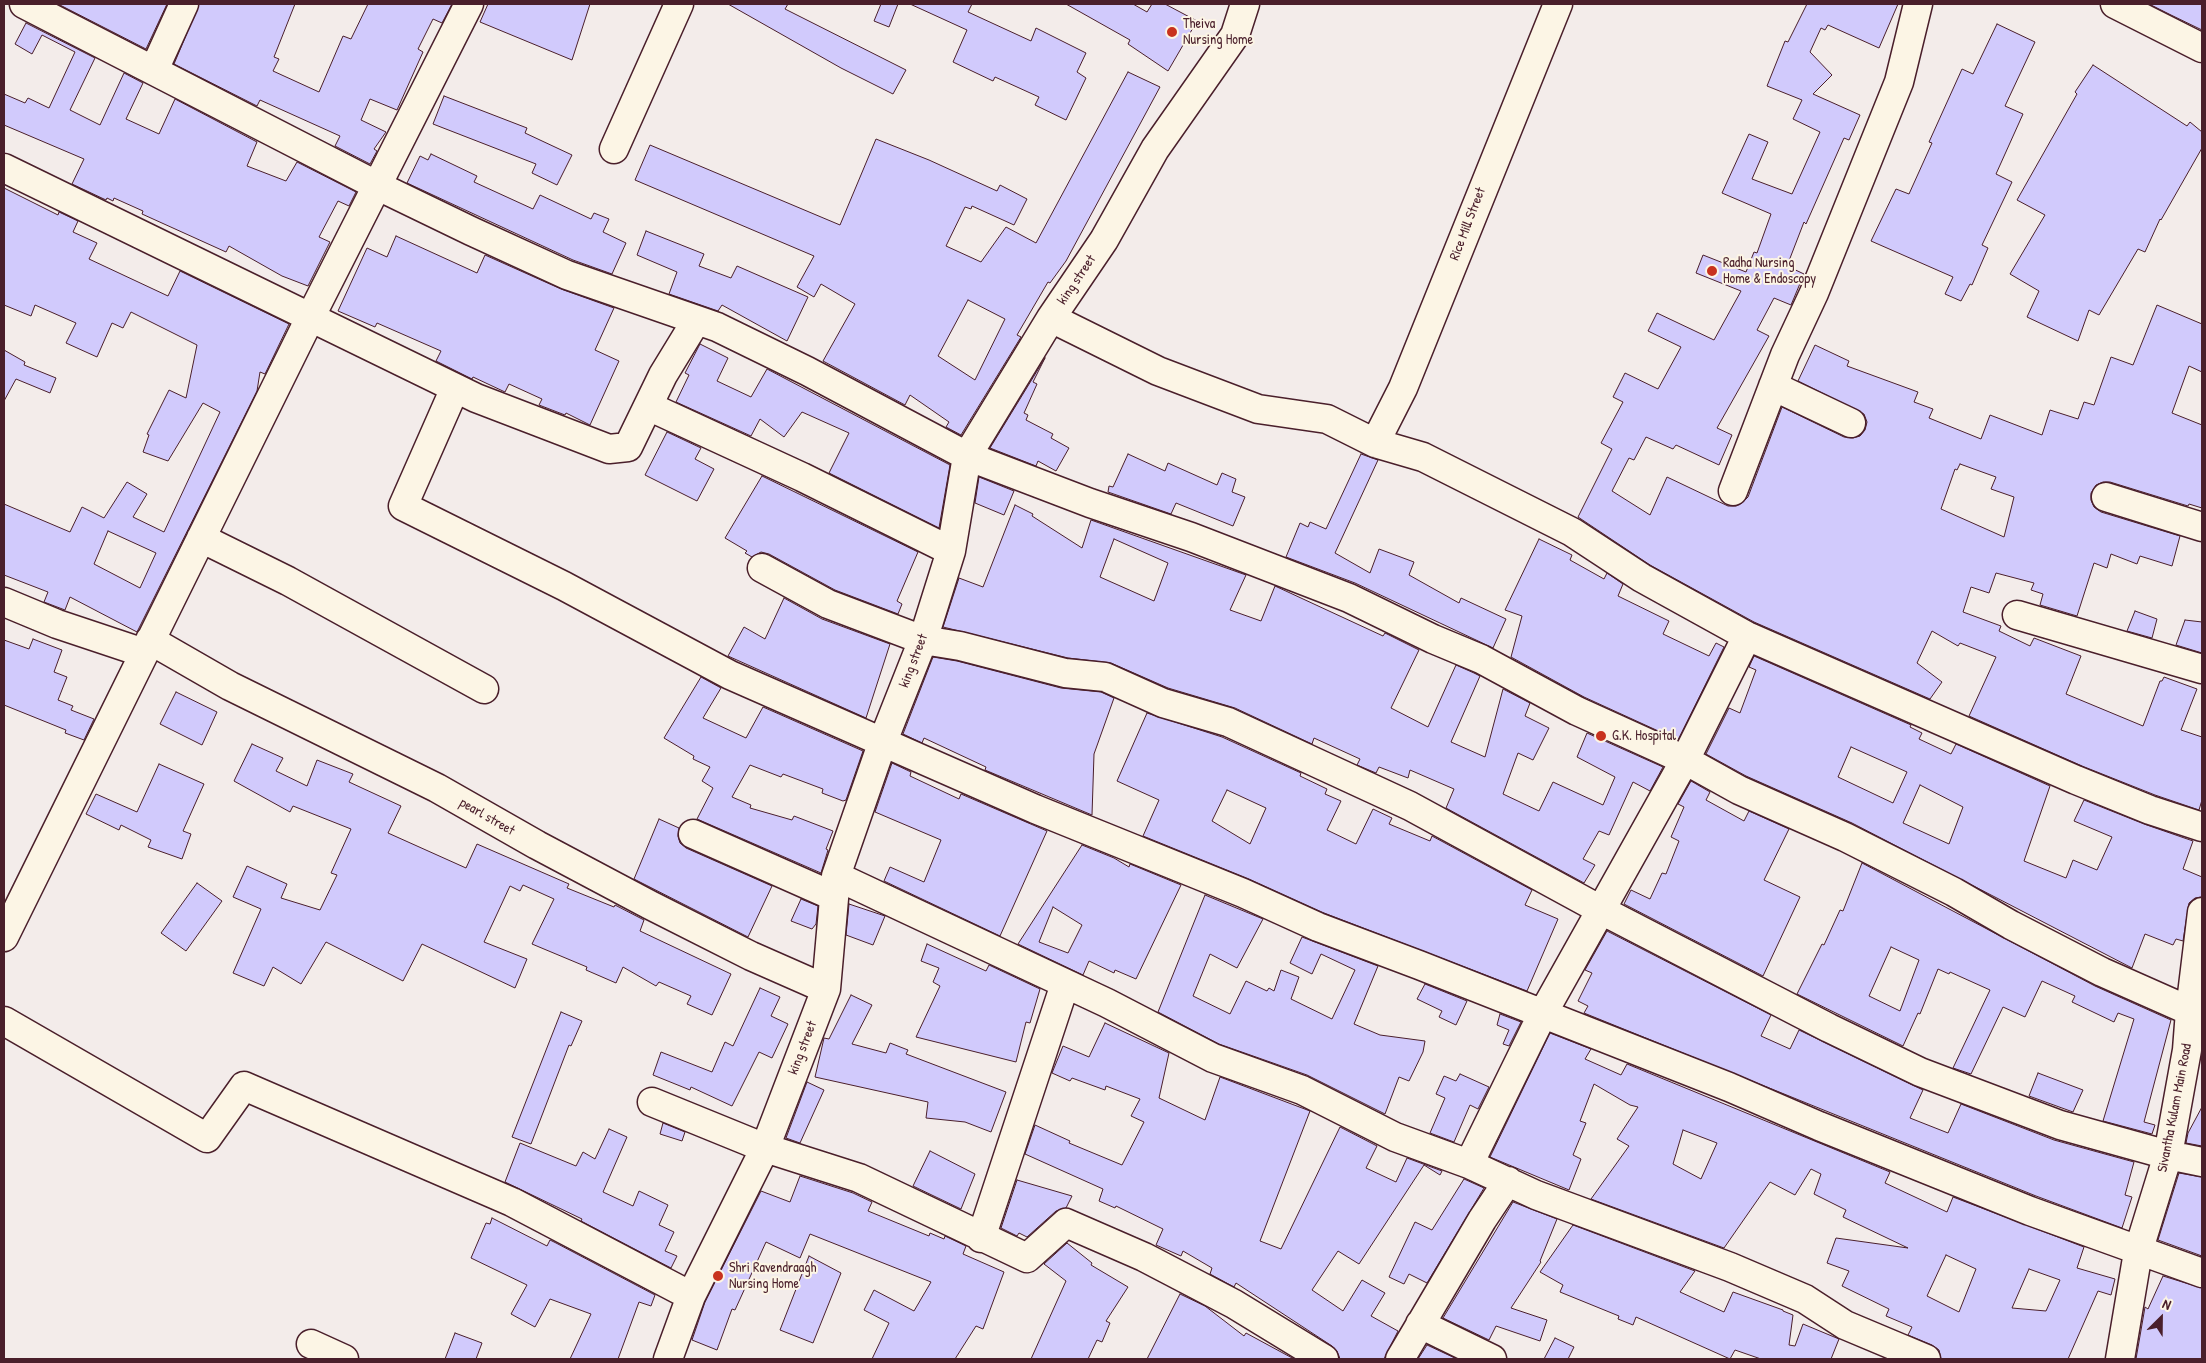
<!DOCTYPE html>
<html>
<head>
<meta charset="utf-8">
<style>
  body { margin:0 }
  #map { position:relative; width:2206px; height:1363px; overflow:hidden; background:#f3ecea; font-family:"Patrick Hand",sans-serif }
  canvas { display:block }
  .frame { position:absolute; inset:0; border:5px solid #4a1f2b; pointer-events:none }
  .north { position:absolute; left:2136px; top:1293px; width:50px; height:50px; -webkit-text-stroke:4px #fcf5e5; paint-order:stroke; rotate:23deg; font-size:14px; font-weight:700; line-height:20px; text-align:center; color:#4a1f2b }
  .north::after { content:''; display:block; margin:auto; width:18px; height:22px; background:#4a1f2b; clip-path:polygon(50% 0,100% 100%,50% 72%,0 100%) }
</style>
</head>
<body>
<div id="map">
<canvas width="2206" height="1363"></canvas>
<div class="frame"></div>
<div class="north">N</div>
</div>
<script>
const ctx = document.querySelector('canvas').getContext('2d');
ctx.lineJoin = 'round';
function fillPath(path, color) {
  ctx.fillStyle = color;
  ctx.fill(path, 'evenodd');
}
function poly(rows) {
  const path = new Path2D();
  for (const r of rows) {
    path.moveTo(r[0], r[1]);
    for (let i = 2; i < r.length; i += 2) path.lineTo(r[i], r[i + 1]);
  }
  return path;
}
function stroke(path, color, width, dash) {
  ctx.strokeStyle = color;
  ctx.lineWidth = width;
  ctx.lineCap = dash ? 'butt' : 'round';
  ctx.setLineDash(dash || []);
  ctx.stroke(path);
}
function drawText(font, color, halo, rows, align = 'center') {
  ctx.font = font + ' "Patrick Hand",sans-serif';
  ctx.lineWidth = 4;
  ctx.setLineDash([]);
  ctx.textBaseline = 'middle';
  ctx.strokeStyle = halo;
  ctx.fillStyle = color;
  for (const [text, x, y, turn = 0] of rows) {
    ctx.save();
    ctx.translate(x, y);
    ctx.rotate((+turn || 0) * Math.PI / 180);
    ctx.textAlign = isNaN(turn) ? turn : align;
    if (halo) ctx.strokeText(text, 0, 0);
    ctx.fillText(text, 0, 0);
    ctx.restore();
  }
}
const building = poly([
  [58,4,167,4,146,49,58,4],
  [199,4,295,4,274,57,279,59,273,71,319,92,343,36,351,39,368,4,452,4,442,23,433,19,418,49,423,52,397,110,370,99,361,120,386,132,374,149,377,151,370,164,335,146,340,136,260,100,257,106,174,64,199,4],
  [488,4,590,4,572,60,480,22,488,4],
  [728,4,788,4,785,9,906,70,893,94,841,68,728,4],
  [881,4,898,4,889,27,874,21,881,4],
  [910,4,972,4,968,12,1031,41,1036,28,1086,53,1077,72,1086,78,1066,120,1035,105,1039,97,995,77,993,81,953,62,967,30,910,4],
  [1066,4,1133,4,1147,12,1152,4,1165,4,1197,21,1168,71,1128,44,1130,40,1066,4],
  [1807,4,1898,4,1879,48,1828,25,1825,30,1821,28,1810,52,1832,75,1813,94,1860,115,1849,140,1844,138,1806,224,1804,222,1787,266,1804,274,1791,305,1774,298,1757,330,1769,336,1717,428,1732,435,1719,465,1676,445,1673,449,1646,437,1634,460,1629,458,1612,491,1650,515,1667,477,1728,506,1736,506,1742,503,1748,497,1782,407,1844,437,1853,438,1860,436,1865,430,1867,422,1864,414,1798,381,1815,345,1849,361,1847,366,1918,392,1914,402,1933,409,1929,418,1981,439,1990,415,2042,435,2050,410,2078,419,2084,402,2094,405,2111,357,2133,365,2157,305,2202,324,2202,372,2189,366,2172,413,2202,425,2202,508,2189,504,2188,506,2110,482,2103,482,2096,485,2091,493,2091,500,2094,507,2101,512,2180,536,2172,566,2140,556,2137,564,2111,554,2107,568,2094,563,2077,616,2040,605,2043,594,2031,590,2034,583,1996,573,1989,593,1971,587,1963,612,2001,626,1999,631,2030,646,2034,638,2081,656,2066,694,2143,726,2160,681,2162,681,2164,677,2197,689,2181,730,2202,737,2202,800,2199,810,2155,795,2082,766,1969,716,1996,657,1960,643,1958,646,1932,631,1917,663,1942,682,1930,699,1754,622,1650,565,1578,517,1612,449,1601,443,1623,402,1613,397,1625,373,1658,389,1681,347,1648,331,1657,313,1714,340,1741,291,1696,273,1703,255,1746,272,1754,252,1757,253,1771,214,1722,193,1749,134,1768,142,1752,179,1792,194,1820,132,1793,119,1802,100,1767,86,1785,41,1788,42,1807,4],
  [1960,464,1996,477,1991,489,2014,497,2004,537,1941,509,1955,469,1957,470,1960,464],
  [2149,4,2202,4,2202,30,2171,15,2149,4],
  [26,23,95,58,70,110,100,125,124,73,143,83,126,119,159,134,175,99,257,142,247,166,286,181,297,162,356,192,349,206,338,201,319,237,330,242,308,286,282,276,229,246,226,252,142,214,143,211,114,198,113,201,107,198,106,200,72,184,84,159,4,125,4,94,25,103,28,98,49,108,75,52,42,35,32,54,15,44,26,23],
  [1997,24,2035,42,2005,106,2023,114,1996,174,2012,182,1982,245,1988,248,1972,285,1970,284,1961,301,1945,294,1953,277,1871,241,1896,189,1909,194,1932,143,1929,142,1962,69,1973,74,1997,24],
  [2093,65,2187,126,2190,122,2202,132,2202,148,2161,220,2160,219,2145,252,2138,249,2099,315,2089,310,2078,341,2027,317,2039,291,2010,274,2045,215,2017,200,2077,94,2075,92,2093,65],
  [1128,72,1160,87,1066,261,1050,283,1048,282,1017,335,1021,337,961,435,946,427,949,422,910,395,905,405,823,361,855,304,821,284,814,297,797,287,814,256,635,180,650,145,840,225,876,139,929,160,997,191,1000,185,1027,199,1014,225,972,206,971,209,965,207,946,246,981,262,1006,227,1036,243,1128,72],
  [968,300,1005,319,975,380,938,356,968,300],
  [444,96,527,128,525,133,572,155,557,185,532,173,536,164,433,124,444,96],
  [431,154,477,176,474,182,533,209,540,195,591,219,594,213,609,219,603,232,626,243,612,274,573,260,407,183,420,156,428,160,431,154],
  [4,188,58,215,59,212,78,221,73,232,97,243,89,259,168,296,180,271,289,324,265,374,260,372,257,391,137,632,70,597,65,610,44,602,48,592,4,575,4,504,70,532,82,507,104,518,127,482,147,494,133,517,164,532,220,412,203,403,168,461,143,452,149,435,147,434,169,390,186,398,197,345,131,312,123,328,112,323,97,357,66,343,76,323,35,305,31,316,4,305,4,188],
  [108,531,156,553,140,588,94,564,108,531],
  [646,231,704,254,699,266,731,278,737,266,808,297,787,341,722,305,718,311,669,294,677,272,637,255,646,231],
  [396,236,477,273,485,255,561,289,614,308,595,350,619,361,590,425,566,413,565,415,539,405,542,399,509,384,505,392,473,377,472,379,436,361,441,351,377,323,375,327,338,311,367,248,387,257,396,236],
  [700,344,728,358,717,381,751,397,767,369,950,465,939,528,829,473,849,433,802,412,784,437,760,419,751,436,676,402,689,375,685,373,700,344],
  [4,350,25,362,24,365,56,378,50,393,16,379,4,401,4,350],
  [1045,358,1033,382,1037,384,1024,413,1028,415,1026,420,1053,434,1051,438,1069,448,1056,471,1038,461,1036,466,990,448,1045,358],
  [667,432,701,448,695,459,714,469,697,501,645,475,667,432],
  [1128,454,1165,471,1168,463,1217,485,1222,473,1236,479,1232,492,1245,497,1233,526,1176,503,1171,514,1108,492,1109,486,1113,487,1128,454],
  [1361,454,1378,460,1335,553,1370,573,1379,549,1414,562,1409,575,1459,603,1461,598,1506,619,1493,648,1355,583,1286,557,1300,523,1308,527,1310,522,1326,529,1361,454],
  [762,476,918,552,897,601,902,604,898,614,835,590,769,554,761,552,752,557,745,553,747,551,725,538,762,476],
  [979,477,1014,491,1004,515,975,503,979,477],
  [1015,505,1033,514,1032,516,1082,548,1091,520,1246,575,1230,610,1261,621,1275,586,1383,636,1385,633,1419,650,1391,708,1428,727,1456,665,1474,673,1480,676,1451,742,1485,757,1503,689,1530,703,1525,716,1549,728,1533,760,1518,753,1503,794,1539,811,1553,782,1603,805,1615,777,1577,757,1587,733,1663,767,1650,791,1633,782,1609,835,1599,831,1583,859,1595,865,1584,883,1446,808,1454,789,1410,770,1408,778,1379,767,1376,773,1357,765,1360,759,1314,738,1312,744,1235,708,1168,688,1111,663,1068,658,943,627,959,578,983,587,1015,505],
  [1114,539,1168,563,1154,601,1100,577,1114,539],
  [1539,539,1572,555,1570,560,1604,579,1607,573,1623,584,1618,596,1669,621,1663,634,1709,656,1716,643,1724,647,1678,740,1584,697,1511,657,1522,616,1505,610,1539,539],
  [784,598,822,619,890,644,866,718,728,656,744,627,765,639,784,598],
  [2135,611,2157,619,2152,638,2127,631,2135,611],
  [2185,620,2202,622,2202,653,2176,645,2185,620],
  [33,639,62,650,54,672,67,677,58,700,73,706,71,710,94,719,84,740,65,733,66,730,4,705,4,640,29,649,33,639],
  [1754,656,1911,725,1910,727,1922,733,1919,739,1951,754,1956,744,2050,786,2024,861,2066,878,2073,860,2097,870,2112,837,2074,821,2084,800,2144,824,2193,841,2183,869,2202,877,2202,897,2195,898,2189,903,2183,941,2176,939,2173,945,2145,934,2132,968,1852,823,1746,776,1706,754,1729,708,1740,713,1756,670,1749,667,1754,656],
  [1851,747,1907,772,1893,803,1838,777,1851,747],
  [1920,785,1963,807,1949,844,1903,823,1920,785],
  [933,657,957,661,1061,688,1101,692,1114,698,1094,754,1092,815,985,770,986,767,924,738,922,743,903,734,933,657],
  [701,677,721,688,703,718,746,738,763,707,863,751,846,800,843,801,822,793,823,789,783,774,781,777,750,765,732,797,751,805,750,808,792,820,794,816,833,831,826,849,828,850,821,873,697,819,713,788,702,781,710,767,693,759,694,756,664,738,701,677],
  [176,692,217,712,202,745,160,724,176,692],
  [1147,713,1222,737,1301,773,1300,776,1327,789,1325,794,1341,801,1327,830,1356,844,1373,809,1392,818,1389,824,1430,841,1432,836,1532,890,1525,905,1558,919,1527,991,1324,913,1249,879,1143,836,1159,800,1117,781,1147,713],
  [1227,790,1266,808,1250,844,1212,821,1227,790],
  [252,744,283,758,276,771,307,786,317,760,353,774,349,782,401,806,388,833,466,868,477,844,569,884,567,888,614,907,615,905,644,920,640,931,731,974,712,1015,687,1004,691,996,659,982,656,986,623,967,616,983,586,970,587,967,532,944,554,899,523,885,520,891,510,886,484,942,527,959,515,988,422,944,403,981,326,942,301,984,273,967,264,986,233,973,261,909,233,897,247,866,287,884,281,898,320,910,337,875,331,873,351,829,293,806,290,812,234,781,252,744],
  [892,763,911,772,910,776,959,799,961,794,1047,831,1000,936,884,881,890,867,924,882,941,840,875,812,892,763],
  [159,764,204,784,183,831,191,834,182,859,148,847,151,840,121,825,119,830,86,814,96,794,137,812,159,764],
  [1691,781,1710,792,1706,800,1744,821,1749,811,1789,829,1764,880,1800,897,1763,976,1624,904,1631,890,1650,899,1662,873,1666,874,1679,841,1671,837,1684,807,1678,804,1691,781],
  [659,819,679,828,678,836,680,843,686,848,772,886,748,937,634,879,659,819],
  [1082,845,1114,858,1129,867,1130,864,1181,885,1136,979,1115,970,1114,973,1089,961,1083,975,1018,944,1082,845],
  [1053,907,1082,925,1068,953,1039,942,1053,907],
  [1862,863,2095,986,2171,1020,2144,1122,2155,1125,2152,1134,2103,1121,2134,1019,2118,1013,2114,1022,2072,1002,2075,996,2042,981,2025,1017,2003,1007,1971,1074,1953,1068,1990,990,1950,972,1949,974,1938,969,1920,1014,1918,1013,1903,1046,1797,994,1822,944,1824,945,1840,910,1843,911,1862,863],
  [1891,947,1919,960,1900,1011,1869,996,1891,947],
  [197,883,222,901,186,951,161,933,197,883],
  [1205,895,1263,919,1237,968,1210,954,1193,996,1230,1014,1246,981,1267,991,1269,988,1274,991,1281,970,1299,977,1291,999,1332,1019,1355,970,1321,954,1312,974,1290,963,1302,937,1378,966,1354,1024,1380,1035,1425,1041,1423,1052,1409,1081,1399,1077,1385,1114,1307,1075,1219,1044,1158,1012,1205,895],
  [801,899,818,906,816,924,812,929,791,921,801,899],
  [849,904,885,916,873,945,846,935,849,904],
  [1607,931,1771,1015,1761,1036,1790,1049,1799,1030,1923,1090,1910,1118,1948,1133,1961,1104,2054,1140,2134,1162,2125,1195,2132,1197,2122,1228,2036,1196,1584,1013,1588,1006,1578,1001,1592,973,1585,970,1607,931],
  [927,944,986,971,989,965,1040,989,1030,1023,1026,1022,1016,1062,916,1037,940,986,933,982,939,968,921,961,927,944],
  [1425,984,1467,1001,1456,1025,1439,1017,1442,1011,1417,999,1425,984],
  [760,988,780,997,771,1016,788,1024,772,1058,759,1052,732,1106,691,1087,690,1090,653,1075,661,1052,712,1072,725,1042,733,1046,760,988],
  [851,995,872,1005,852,1044,886,1053,890,1043,908,1050,906,1054,1006,1092,991,1132,965,1122,926,1118,928,1102,815,1077,824,1038,829,1039,851,995],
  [561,1012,582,1021,571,1046,569,1045,531,1144,512,1137,561,1012],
  [1500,1014,1521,1022,1509,1046,1503,1044,1509,1030,1497,1025,1500,1014],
  [1105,1023,1169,1053,1159,1098,1205,1120,1220,1077,1310,1111,1260,1241,1281,1249,1340,1127,1377,1146,1366,1168,1396,1182,1407,1158,1442,1171,1440,1175,1424,1165,1359,1264,1338,1251,1312,1290,1343,1311,1362,1280,1385,1293,1371,1316,1398,1331,1384,1359,1340,1359,1337,1351,1332,1346,1236,1283,1234,1287,1210,1274,1212,1268,1183,1251,1181,1256,1156,1245,1163,1229,1116,1206,1115,1208,1099,1201,1103,1189,1025,1154,1035,1125,1070,1141,1069,1143,1122,1165,1144,1122,1131,1116,1140,1099,1106,1086,1105,1090,1072,1078,1070,1081,1052,1073,1063,1046,1089,1057,1105,1023],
  [1550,1033,1591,1049,1585,1059,1621,1075,1627,1064,1890,1172,1885,1183,1947,1212,1953,1197,2084,1247,2077,1268,2115,1279,2111,1295,2098,1291,2068,1359,1941,1359,1939,1350,1932,1345,1908,1335,1912,1327,1886,1316,1889,1309,1842,1286,1849,1271,1827,1263,1836,1238,1908,1248,1843,1217,1846,1210,1814,1194,1821,1174,1811,1169,1795,1195,1770,1182,1724,1248,1591,1199,1629,1146,1617,1139,1638,1107,1630,1105,1594,1084,1580,1121,1586,1123,1573,1155,1581,1159,1569,1190,1490,1157,1550,1033],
  [1683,1130,1717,1143,1701,1179,1673,1164,1683,1130],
  [1946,1255,1976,1269,1959,1312,1927,1296,1946,1255],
  [2029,1269,2060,1280,2046,1311,2012,1308,2029,1269],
  [2038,1073,2083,1090,2073,1112,2029,1096,2038,1073],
  [1460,1074,1489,1087,1478,1109,1470,1105,1454,1142,1430,1133,1445,1098,1436,1094,1444,1076,1456,1081,1460,1074],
  [807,1082,824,1090,800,1143,786,1138,807,1082],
  [2202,1107,2202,1146,2186,1143,2188,1133,2202,1107],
  [663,1123,685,1132,682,1141,660,1134,663,1123],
  [609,1129,627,1137,603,1192,633,1206,639,1191,668,1205,659,1225,674,1232,665,1251,677,1256,671,1268,581,1221,582,1219,505,1182,520,1143,576,1166,583,1152,595,1159,609,1129],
  [930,1151,975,1174,961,1209,913,1186,930,1151],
  [2179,1173,2202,1177,2202,1256,2158,1240,2179,1173],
  [800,1176,853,1193,872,1202,868,1211,929,1236,930,1233,944,1239,945,1236,966,1246,963,1254,1004,1272,983,1329,976,1326,955,1359,872,1359,889,1323,864,1310,874,1290,914,1311,931,1282,810,1234,800,1258,766,1242,735,1310,732,1309,717,1350,692,1340,705,1302,761,1191,790,1202,800,1176],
  [1464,1179,1484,1188,1427,1283,1409,1274,1404,1284,1389,1277,1415,1222,1432,1230,1464,1179],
  [1017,1180,1072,1196,1066,1208,1056,1211,1027,1237,1019,1233,1017,1236,1001,1228,1017,1180],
  [1513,1202,1557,1219,1540,1261,1541,1262,1511,1308,1547,1320,1540,1341,1496,1326,1489,1340,1443,1318,1513,1202],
  [492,1218,547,1246,550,1240,556,1243,655,1295,651,1306,639,1302,618,1359,570,1359,591,1314,550,1299,535,1327,511,1314,527,1285,471,1258,486,1223,490,1224,492,1218],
  [1573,1225,1695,1271,1680,1292,1724,1312,1733,1292,1783,1310,1783,1311,1793,1315,1789,1345,1795,1346,1803,1324,1839,1339,1831,1359,1761,1359,1735,1350,1730,1359,1636,1317,1633,1325,1618,1319,1619,1316,1560,1292,1563,1285,1540,1272,1573,1225],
  [1067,1243,1092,1263,1091,1265,1128,1287,1106,1321,1110,1323,1102,1342,1097,1340,1088,1359,1031,1359,1066,1281,1044,1264,1067,1243],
  [809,1256,841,1273,813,1343,780,1330,809,1256],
  [2163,1276,2202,1288,2202,1359,2136,1359,2145,1307,2148,1309,2163,1276],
  [1180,1294,1205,1306,1244,1336,1246,1333,1294,1359,1147,1359,1180,1294],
  [455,1333,482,1343,476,1359,445,1359,455,1333],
  [1555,1338,1574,1347,1568,1359,1544,1359,1555,1338],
  [1427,1345,1457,1359,1418,1359,1427,1345]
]);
fillPath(building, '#d1cafc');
stroke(building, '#4a1f2b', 1);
const minor = poly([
  [24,4,378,186,471,231,567,275,717,327,807,371,967,456,1090,503,1191,537,1349,598,1433,639,1481,659,1577,711,1685,760,1739,790,1845,837,1954,892,2011,925,2102,972,2190,1011],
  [154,70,184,4],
  [614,149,679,4],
  [4,168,476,398,609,449,628,447,663,375,696,321],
  [1051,318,1158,371,1258,409,1327,419,1375,443,1423,457,1572,532,1642,578,1747,636,2076,780,2150,810,2202,827],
  [1773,386,1851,423],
  [455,388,403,506,564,586,730,675,1035,809,1243,893,1318,927,1419,965,1729,1087,1819,1126,2030,1211,2202,1273],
  [648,406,802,477,951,551],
  [1375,443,1403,388,1558,4],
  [1733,491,1785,355,1814,293,1899,82,1918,4],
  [2106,497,2202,527],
  [201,538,288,581,484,689],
  [762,568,828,604,923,640,960,646,1065,673,1105,677,1163,703,1228,722,1410,806,1601,910,1829,1028,1920,1072,2060,1125,2168,1155,2202,1162],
  [4,602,57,624,144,653],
  [2017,615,2202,669],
  [150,640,230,686,437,788,537,845,650,905,751,956,826,989],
  [693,834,833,896],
  [836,876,1107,1003,1213,1058,1302,1090,1395,1137,1469,1164,1536,1195,1730,1267,1805,1299,1845,1325,1926,1359],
  [4,937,311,316,469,4],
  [4,1021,207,1138,244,1086,512,1202,691,1296],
  [652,1102,765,1148,859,1178,1027,1258,1066,1223,1144,1257,1234,1304,1324,1359],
  [1469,1164,1542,1015,1685,760,1747,636],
  [981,1238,1065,984],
  [1420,1324,1492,1359],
  [311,1344,344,1359],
  [668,1359,691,1296,765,1148,826,989,836,876,883,741,923,640,951,551,967,456,1051,318,1104,240,1155,149,1235,35,1245,4],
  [1400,1359,1482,1220,1508,1181],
  [2120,1359,2138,1252,2168,1155,2187,1050,2190,1011,2202,912]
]);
const major = poly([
  [2115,4,2202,48]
]);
stroke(minor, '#4a1f2b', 31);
stroke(major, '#4a1f2b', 31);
stroke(minor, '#fcf5e5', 28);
stroke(major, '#fcf5e5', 28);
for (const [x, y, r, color] of [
  [1172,32,6,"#c8321e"],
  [1712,271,6,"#c8321e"],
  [1601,736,6,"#c8321e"],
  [718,1276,6,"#c8321e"]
]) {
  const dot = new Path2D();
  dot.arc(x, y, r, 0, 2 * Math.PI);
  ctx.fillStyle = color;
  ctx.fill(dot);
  stroke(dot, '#fcf5e5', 2);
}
drawText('14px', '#4a1f2b', '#fcf5e5', [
  ["Theiva",1183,24],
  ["Nursing Home",1183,40],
  ["Radha Nursing",1723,263],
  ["Home & Endoscopy",1723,279],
  ["G.K. Hospital",1612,736],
  ["Shri Ravendraagh",729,1268],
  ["Nursing Home",729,1284]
], 'left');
drawText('14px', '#4a1f2b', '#fcf5e5', [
  ["Rice Mill Street",1468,224,-69],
  ["king street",1077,280,-56],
  ["king street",914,661,-69],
  ["pearl street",487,817,30],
  ["king street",803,1048,-69],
  ["Sivantha Kulam Main Road",2175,1108,-79]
]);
</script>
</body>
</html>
